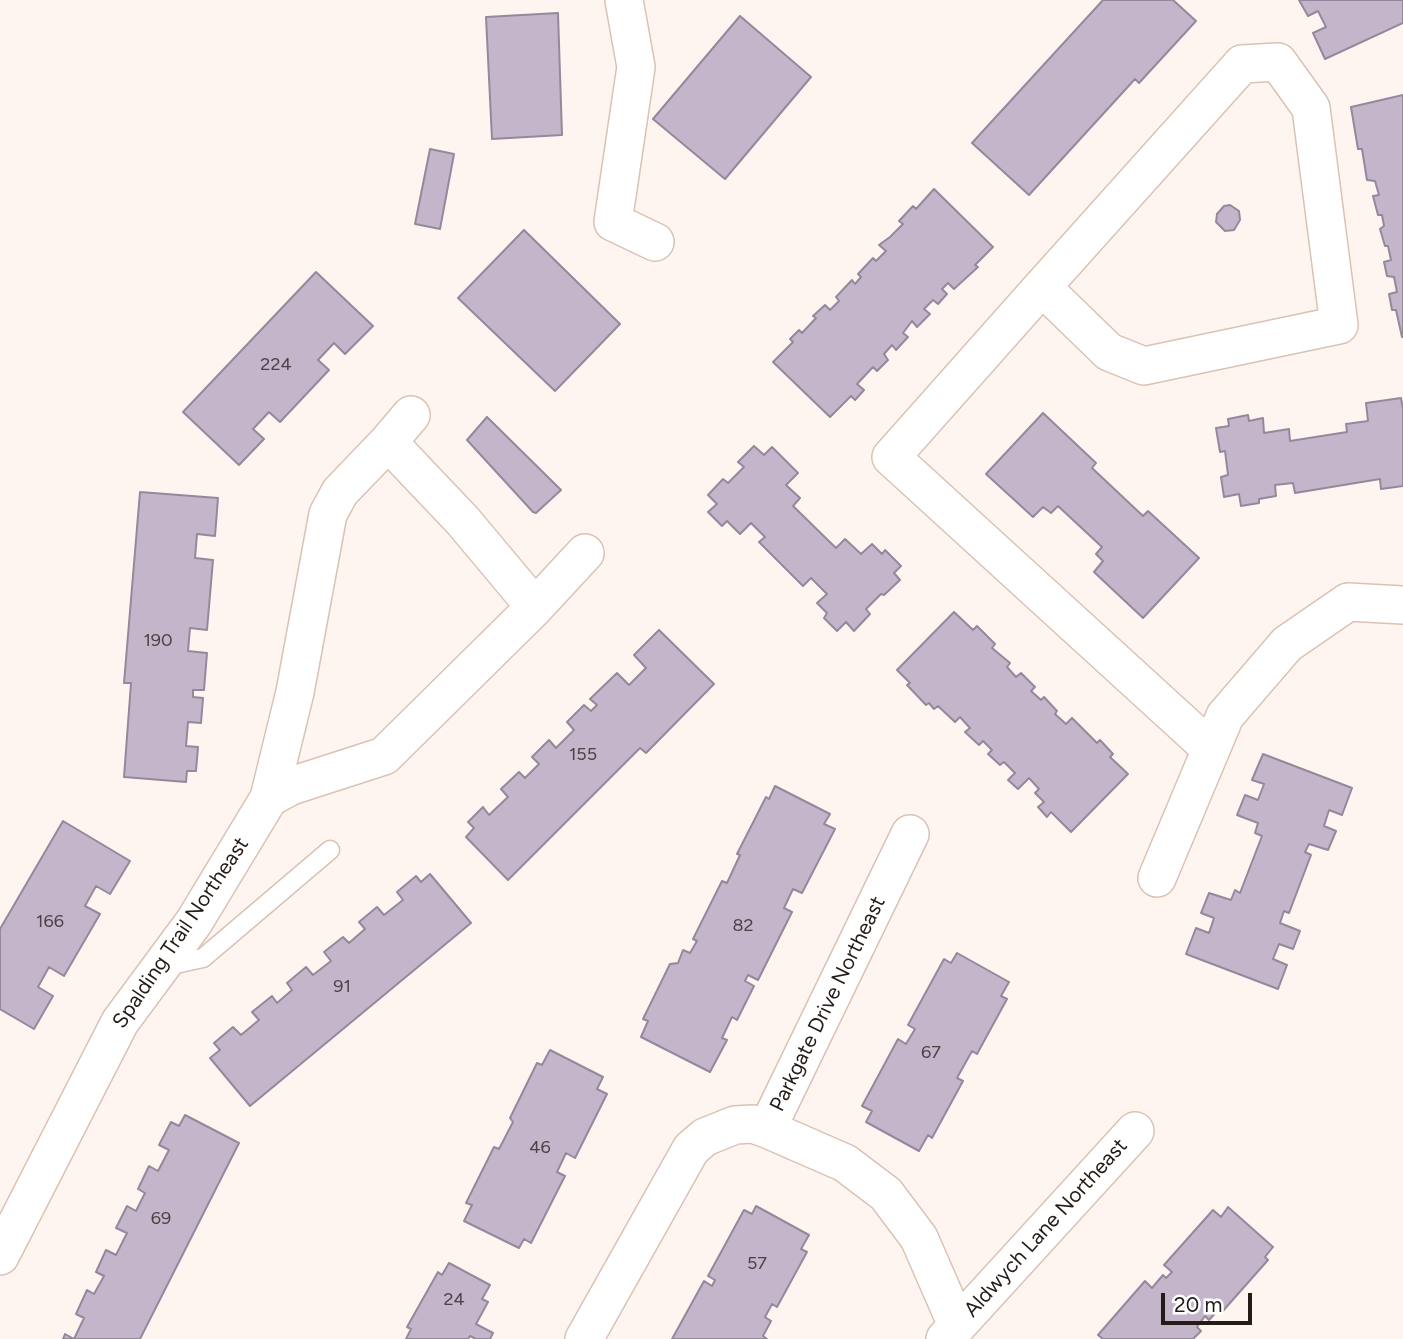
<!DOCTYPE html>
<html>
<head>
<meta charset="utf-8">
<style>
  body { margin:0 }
  #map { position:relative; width:1403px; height:1339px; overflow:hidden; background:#fff5f0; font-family:Figtree,sans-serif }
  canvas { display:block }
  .scale { position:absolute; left:1161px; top:1293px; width:91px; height:32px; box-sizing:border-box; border:4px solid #241c17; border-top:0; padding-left:9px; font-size:21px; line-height:24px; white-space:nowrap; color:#241c17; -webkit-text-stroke:5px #fff; paint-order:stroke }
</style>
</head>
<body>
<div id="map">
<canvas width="1403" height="1339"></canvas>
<div class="scale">20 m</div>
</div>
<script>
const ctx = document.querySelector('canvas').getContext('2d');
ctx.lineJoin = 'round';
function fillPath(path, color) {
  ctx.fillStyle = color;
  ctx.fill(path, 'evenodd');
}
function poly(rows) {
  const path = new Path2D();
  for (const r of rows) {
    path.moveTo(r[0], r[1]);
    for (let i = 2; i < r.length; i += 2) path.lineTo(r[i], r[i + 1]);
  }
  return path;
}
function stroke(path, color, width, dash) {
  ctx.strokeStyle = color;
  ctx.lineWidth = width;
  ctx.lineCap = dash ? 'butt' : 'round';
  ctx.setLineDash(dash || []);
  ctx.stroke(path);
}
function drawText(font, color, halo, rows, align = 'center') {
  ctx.font = font + ' Figtree,sans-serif';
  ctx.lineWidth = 5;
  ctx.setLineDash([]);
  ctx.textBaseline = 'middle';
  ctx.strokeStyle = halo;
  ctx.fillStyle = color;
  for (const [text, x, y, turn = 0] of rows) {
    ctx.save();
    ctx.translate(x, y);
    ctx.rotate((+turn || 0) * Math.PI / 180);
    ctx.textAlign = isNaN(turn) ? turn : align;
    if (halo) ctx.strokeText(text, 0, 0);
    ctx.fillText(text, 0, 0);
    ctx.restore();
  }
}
const building = poly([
  [1103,0,1173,0,1196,21,1139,83,1135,79,1029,195,972,143,1103,0],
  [1299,0,1403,0,1403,23,1325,59,1313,33,1326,27,1318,11,1308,16,1299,0],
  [558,13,562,135,492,139,486,17,558,13],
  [740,16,811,77,725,179,653,119,740,16],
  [1403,95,1403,337,1402,337,1396,310,1392,310,1389,294,1397,292,1394,277,1387,276,1384,262,1391,260,1388,246,1385,246,1380,229,1384,226,1382,215,1378,215,1373,196,1379,195,1375,181,1367,180,1362,149,1358,149,1351,107,1403,95],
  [430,149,454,154,440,229,415,224,430,149],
  [934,189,993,247,975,265,978,267,954,289,948,283,942,289,947,294,938,304,933,300,924,309,930,314,917,327,912,321,903,333,908,337,896,350,892,345,884,354,888,360,877,371,873,367,857,384,864,390,855,400,851,396,830,417,773,362,793,342,790,339,799,330,802,333,816,318,813,316,825,305,830,310,839,301,836,297,852,280,855,284,861,277,858,274,873,258,876,261,886,251,879,245,890,237,903,224,899,221,913,206,916,209,934,189],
  [1230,205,1239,211,1240,220,1234,230,1225,231,1216,222,1217,214,1224,206,1230,205],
  [524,230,620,324,555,391,458,298,524,230],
  [316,272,373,326,345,354,334,343,318,360,329,370,280,422,269,412,253,429,264,439,239,465,183,412,316,272],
  [1401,398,1403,409,1403,486,1381,489,1380,479,1295,493,1293,483,1275,485,1276,496,1259,499,1259,503,1241,506,1239,494,1224,497,1221,477,1228,475,1225,451,1220,452,1216,428,1229,426,1228,419,1248,415,1249,421,1263,418,1264,433,1289,429,1290,441,1347,432,1346,424,1368,421,1366,403,1401,398],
  [1043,413,1096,463,1092,468,1143,516,1148,511,1199,558,1143,618,1094,572,1103,561,1096,554,1102,547,1058,506,1051,513,1043,507,1033,517,986,474,1043,413],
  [487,417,561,490,536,513,533,512,467,440,487,417],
  [754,446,764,455,772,447,798,473,786,485,800,498,793,506,836,548,845,539,861,554,872,544,882,554,885,550,901,566,894,573,900,580,884,595,881,594,866,609,870,614,854,631,846,622,837,631,824,618,827,613,817,603,827,594,811,578,803,586,759,542,765,537,751,523,740,534,727,521,722,526,708,512,717,504,708,495,723,479,728,483,744,467,738,462,754,446],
  [140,492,218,498,215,536,197,534,195,558,213,560,207,630,190,628,188,651,207,653,204,690,193,690,193,697,203,698,201,723,188,722,186,746,198,747,196,771,187,771,186,782,124,777,131,683,124,683,140,492],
  [954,612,973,630,977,626,995,644,992,648,1010,663,1007,667,1016,677,1021,673,1035,687,1031,691,1041,700,1044,697,1057,711,1055,714,1066,724,1072,718,1097,743,1100,740,1113,754,1110,757,1128,774,1071,832,1051,812,1047,817,1038,807,1044,802,1035,793,1039,789,1029,778,1018,789,1008,780,1015,773,1004,762,1000,765,988,754,992,750,983,741,979,745,965,732,970,728,960,717,955,722,938,706,934,709,929,703,926,705,907,685,910,683,897,670,954,612],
  [659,630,714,684,646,753,640,748,508,880,466,837,474,828,468,822,483,807,489,815,508,797,501,789,519,772,525,778,539,764,532,757,549,740,556,748,574,730,567,722,584,705,591,711,597,705,590,699,617,673,629,685,646,668,634,655,659,630],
  [1263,754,1352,788,1342,815,1329,810,1324,826,1336,831,1328,850,1309,844,1305,852,1311,855,1289,913,1284,911,1280,923,1300,931,1293,949,1279,944,1273,959,1287,965,1278,989,1186,954,1196,928,1209,933,1214,918,1201,913,1209,893,1231,900,1235,890,1240,893,1262,836,1255,833,1258,823,1237,815,1245,795,1258,800,1264,784,1252,780,1263,754],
  [775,786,830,814,824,824,835,829,802,893,793,889,784,908,792,912,758,980,748,975,745,981,754,986,737,1020,732,1017,722,1038,727,1040,710,1072,641,1037,648,1021,643,1019,670,964,678,963,683,950,690,953,697,941,693,939,722,881,727,883,740,855,737,854,766,797,769,799,775,786],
  [63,821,130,861,110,894,96,886,85,906,100,914,64,976,49,967,38,987,53,996,34,1029,0,1009,0,929,63,821],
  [430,874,471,923,250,1106,210,1058,220,1050,214,1043,233,1027,241,1035,259,1020,252,1012,272,996,277,1003,292,990,287,983,306,967,313,975,331,961,324,952,343,937,349,943,365,929,359,922,377,907,384,915,403,900,397,892,416,876,421,882,430,874],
  [957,953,1009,982,1001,996,1007,999,977,1054,972,1051,957,1078,963,1081,932,1138,928,1135,919,1151,866,1122,872,1111,862,1106,898,1039,906,1044,915,1029,908,1025,944,959,951,963,957,953],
  [550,1050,603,1077,597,1089,607,1094,575,1158,566,1153,557,1172,565,1176,531,1243,524,1239,519,1248,464,1221,472,1205,466,1203,494,1147,499,1149,513,1122,510,1118,537,1063,542,1065,550,1050],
  [185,1115,239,1143,140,1339,63,1339,65,1334,74,1339,84,1318,76,1314,87,1290,94,1294,104,1276,96,1272,106,1250,116,1255,127,1233,116,1228,127,1206,136,1211,145,1193,138,1189,149,1166,158,1171,169,1150,159,1145,171,1122,179,1126,185,1115],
  [756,1206,809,1235,801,1249,807,1252,777,1307,772,1304,765,1317,771,1321,763,1336,767,1339,672,1339,704,1281,712,1286,715,1280,708,1276,744,1210,752,1214,756,1206],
  [1228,1207,1273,1247,1265,1257,1268,1260,1222,1312,1219,1309,1209,1320,1205,1316,1197,1327,1201,1331,1193,1339,1103,1339,1098,1335,1145,1281,1152,1288,1163,1275,1166,1278,1172,1272,1164,1265,1213,1210,1221,1217,1228,1207],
  [449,1263,490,1285,482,1299,488,1302,476,1324,493,1333,490,1339,476,1339,470,1336,468,1339,406,1339,411,1329,407,1327,438,1272,442,1275,449,1263]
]);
fillPath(building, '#c4b5ca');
stroke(building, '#96889c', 2);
const lane = poly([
  [166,966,203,958,330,850]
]);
const street = poly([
  [624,0,636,67,613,222,655,242],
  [1278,62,1311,108,1339,325,1144,366,1109,352,1042,287,1242,64,1278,62],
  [1042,287,891,457,1211,749],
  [388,442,463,521,535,607],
  [269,798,291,786,384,756,535,607,585,553],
  [1157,878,1225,716,1287,644,1348,602,1403,605],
  [767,1129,910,834],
  [0,1256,120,1022,194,922,269,798,295,692,328,514,340,492,388,442,411,415],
  [584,1339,691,1149,705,1137,735,1125,753,1124,767,1129,845,1163,886,1194,919,1238,957,1325],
  [945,1339,1135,1131]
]);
stroke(lane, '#dac2b5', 21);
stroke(street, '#dac2b5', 40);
stroke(lane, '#fff', 18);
stroke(street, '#fff', 37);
drawText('18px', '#4c4244', null, [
  ["224",276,365],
  ["190",158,641],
  ["155",583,755],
  ["166",50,922],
  ["82",743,926],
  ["91",342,987],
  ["67",931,1053],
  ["46",540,1148],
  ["69",161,1219],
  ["57",757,1264],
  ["24",454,1300]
]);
drawText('21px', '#241c17', '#fff', [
  ["Spalding Trail Northeast",181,933,-56],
  ["Parkgate Drive Northeast",828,1004,-64],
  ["Aldwych Lane Northeast",1046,1228,-48]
]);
</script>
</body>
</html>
